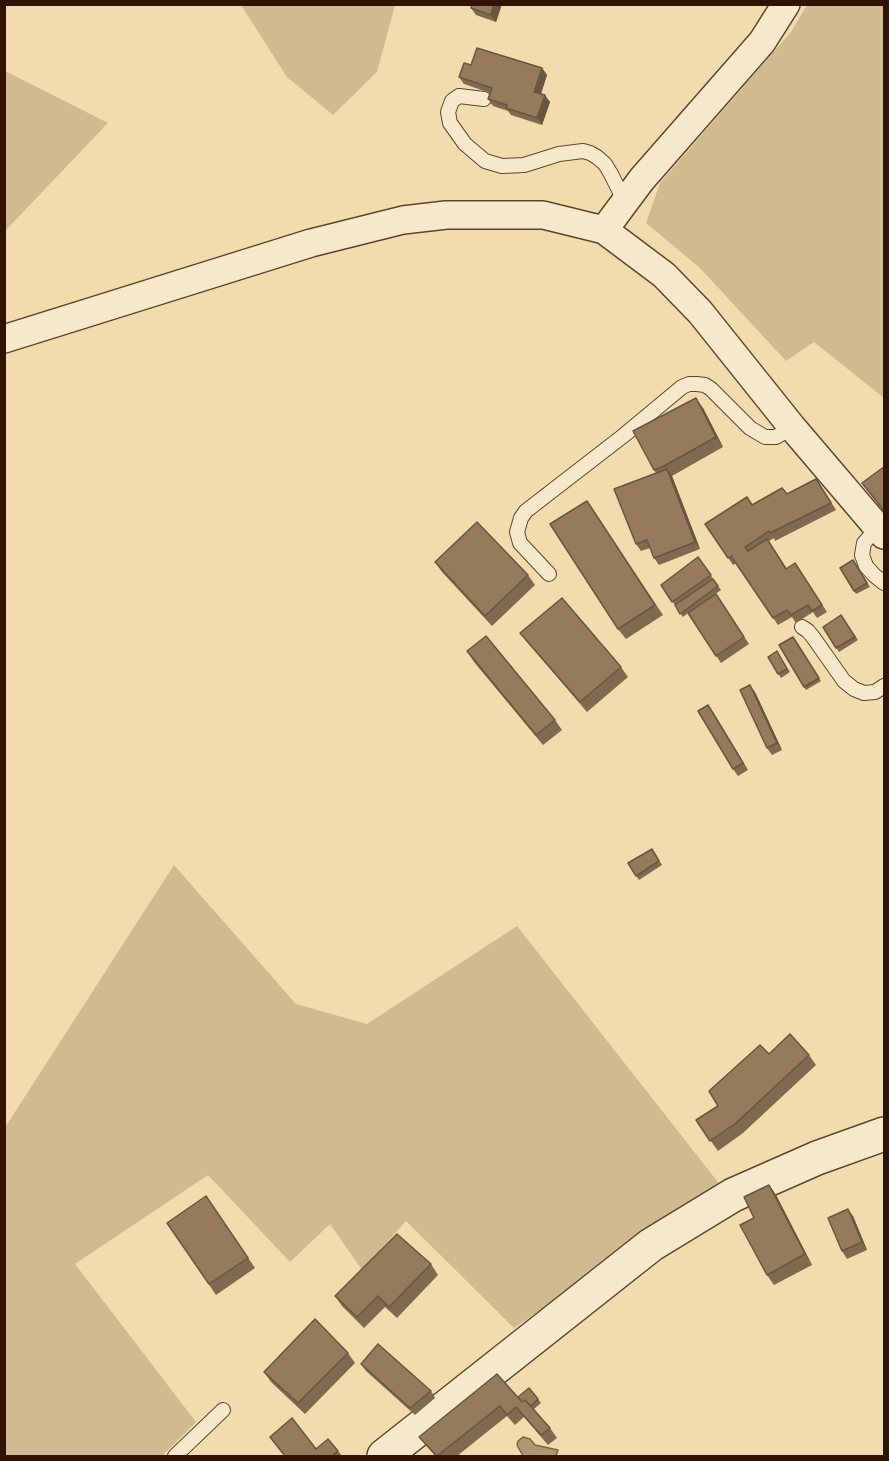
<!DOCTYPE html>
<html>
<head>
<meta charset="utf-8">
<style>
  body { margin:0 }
  #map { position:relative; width:889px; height:1461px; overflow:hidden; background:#f1dcad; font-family:"Sorts Mill Goudy",serif }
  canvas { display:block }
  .frame { position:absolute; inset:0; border:6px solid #311204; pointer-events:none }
</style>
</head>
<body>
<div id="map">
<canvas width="889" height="1461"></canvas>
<div class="frame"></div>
</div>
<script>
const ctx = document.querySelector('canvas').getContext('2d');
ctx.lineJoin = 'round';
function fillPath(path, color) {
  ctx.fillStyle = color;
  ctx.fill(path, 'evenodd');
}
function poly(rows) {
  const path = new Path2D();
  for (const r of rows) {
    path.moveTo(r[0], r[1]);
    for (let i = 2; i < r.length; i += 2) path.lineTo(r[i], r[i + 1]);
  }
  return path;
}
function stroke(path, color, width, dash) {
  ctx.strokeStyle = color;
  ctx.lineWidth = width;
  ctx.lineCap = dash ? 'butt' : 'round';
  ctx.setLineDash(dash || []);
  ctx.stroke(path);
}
fillPath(poly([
  [241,5,395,5,377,72,333,115,287,77],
  [807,5,884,5,884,398,814,342,786,361,700,268,646,223,660,183,791,32],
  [5,71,108,123,5,231],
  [174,865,296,1004,367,1024,517,926,721,1186,514,1328,406,1221,362,1270,330,1224,290,1262,208,1175,75,1264,196,1422,162,1456,5,1456,4,1129]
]), '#d0ba90');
const water = poly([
  [523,1437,530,1439,535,1445,558,1450,556,1456,523,1456,517,1445,518,1441,523,1437]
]);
fillPath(water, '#b09774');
stroke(water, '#7d6247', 1.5);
const service = poly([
  [484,99,459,96,452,101,448,112,450,123,465,144,485,161,502,166,524,165,559,154,583,151,590,153,597,157,605,164,611,174,625,202],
  [877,528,864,543,862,555,866,566,874,575,884,583],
  [549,574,520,543,517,532,521,518,526,511,623,436,682,387,689,384,697,384,705,385,711,389,750,428,765,437,776,437,792,427],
  [802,627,808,631,813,637,844,681,854,689,864,693,875,692,884,686],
  [175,1456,223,1410]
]);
const minor = poly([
  [604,230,642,179,762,42,786,4],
  [4,339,311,243,403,220,446,215,543,215,604,230,664,275,700,312,792,427,884,535]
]);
const tertiary = poly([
  [384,1456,651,1245,733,1195,817,1158,884,1134]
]);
stroke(service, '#61442e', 16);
stroke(minor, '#61442e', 30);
stroke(tertiary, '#61442e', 36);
stroke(service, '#f6e8ca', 14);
stroke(minor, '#f6e8ca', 27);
stroke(tertiary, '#f6e8ca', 33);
fillPath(poly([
  [502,4,496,22,476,15,471,8],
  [471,65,542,68,547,75,541,94,550,102,542,125,511,115,508,111,493,106,488,99,490,93,464,84,459,77],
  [703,408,723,447,672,476,700,549,659,565,654,558,650,548,641,551,636,544,656,473,654,470],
  [821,486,836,510,775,541,774,538,769,541,787,569,795,563,827,612,817,618,813,612,796,623,792,617,778,625,736,563,733,565,705,524,752,505],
  [587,501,663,615,626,639,618,629],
  [698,557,721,590,696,608,716,594,749,644,721,663,688,613,683,617,661,585],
  [853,560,870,587,856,594,840,568],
  [435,562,528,575,535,585,492,626,442,572],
  [841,615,858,640,839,652,823,627],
  [520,633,621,667,628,677,587,712,528,643],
  [793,637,821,681,806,690,779,645],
  [467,651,555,720,562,730,543,745,474,662],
  [777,651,790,672,781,678,768,657],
  [755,692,782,750,772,755,767,748],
  [713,712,748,770,738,776,733,769],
  [652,849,662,865,639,880,628,863],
  [769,1054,809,1055,816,1065,743,1133,718,1151,696,1120,718,1106],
  [769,1185,776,1195,812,1265,774,1285,767,1275,754,1218],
  [206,1196,255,1268,216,1295,167,1223],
  [853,1216,867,1250,847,1259,842,1251],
  [431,1264,438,1275,397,1318,385,1307,364,1328,342,1306,335,1296],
  [348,1353,355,1363,305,1414,271,1382,264,1372],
  [361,1364,431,1391,435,1398,415,1415,366,1371],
  [518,1397,538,1399,541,1403,534,1409,550,1428,557,1438,548,1445,524,1417,515,1425,507,1416,457,1456,435,1456,419,1437],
  [270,1437,316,1449,338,1451,342,1456,285,1456]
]), '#806a4f');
fillPath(poly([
  [494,4,502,4,496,22,491,15],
  [542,68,547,75,539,99,534,92],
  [545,95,550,102,542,125,537,118],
  [696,398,703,408,723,447,716,437],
  [667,469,672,476,700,549,695,542],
  [750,685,755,692,782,750,777,743],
  [708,705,713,712,748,770,743,763],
  [769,1185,776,1195,812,1265,805,1254],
  [848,1209,853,1216,867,1250,862,1242]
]), '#685640');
const building = poly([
  [472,4,494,4,491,15,471,8,472,4],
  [477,48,542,68,534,92,545,95,537,118,506,108,507,105,488,99,492,88,459,77,464,63,471,65,477,48],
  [696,398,716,437,664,466,654,470,633,431,696,398],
  [885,466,885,512,862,483,885,466],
  [667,469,695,542,654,558,647,540,636,544,614,489,667,469],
  [816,479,831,503,770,533,769,531,745,547,748,551,767,539,786,569,795,563,822,605,812,611,808,605,791,615,787,610,773,618,731,556,728,558,705,524,747,497,752,505,782,488,787,494,816,479],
  [587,501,655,605,618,629,550,524,587,501],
  [477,522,528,575,485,616,435,562,477,522],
  [698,557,711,575,672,602,661,585,698,557],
  [853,560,867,583,854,591,840,568,853,560],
  [713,579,718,586,680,614,675,605,713,579],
  [716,594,744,637,716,656,688,613,716,594],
  [562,598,621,667,580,702,520,633,562,598],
  [841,615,855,637,836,648,823,627,841,615],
  [486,636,555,720,536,735,467,651,486,636],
  [793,637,819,678,804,687,779,645,793,637],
  [777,651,787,669,778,674,768,657,777,651],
  [750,685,777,743,767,748,740,690,750,685],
  [708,705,743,763,733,769,698,711,708,705],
  [652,849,659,861,636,876,628,863,652,849],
  [790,1034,809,1055,736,1123,710,1141,696,1120,718,1106,709,1091,760,1045,769,1054,790,1034],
  [769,1185,805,1254,767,1275,740,1225,754,1218,744,1197,769,1185],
  [206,1196,248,1258,209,1284,167,1223,206,1196],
  [848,1209,862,1242,842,1251,828,1218,848,1209],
  [397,1234,431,1264,389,1307,378,1296,357,1317,335,1296,397,1234],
  [315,1319,348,1353,298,1403,264,1372,315,1319],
  [378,1344,431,1391,410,1408,361,1364,378,1344],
  [497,1374,522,1402,525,1400,550,1428,541,1435,516,1407,507,1415,500,1406,437,1456,419,1437,497,1374],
  [529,1388,538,1399,531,1406,525,1400,522,1402,518,1397,529,1388],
  [292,1418,316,1449,328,1439,338,1451,332,1456,285,1456,270,1437,292,1418]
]);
fillPath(building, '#957b5c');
stroke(building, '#685640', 1.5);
</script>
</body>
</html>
